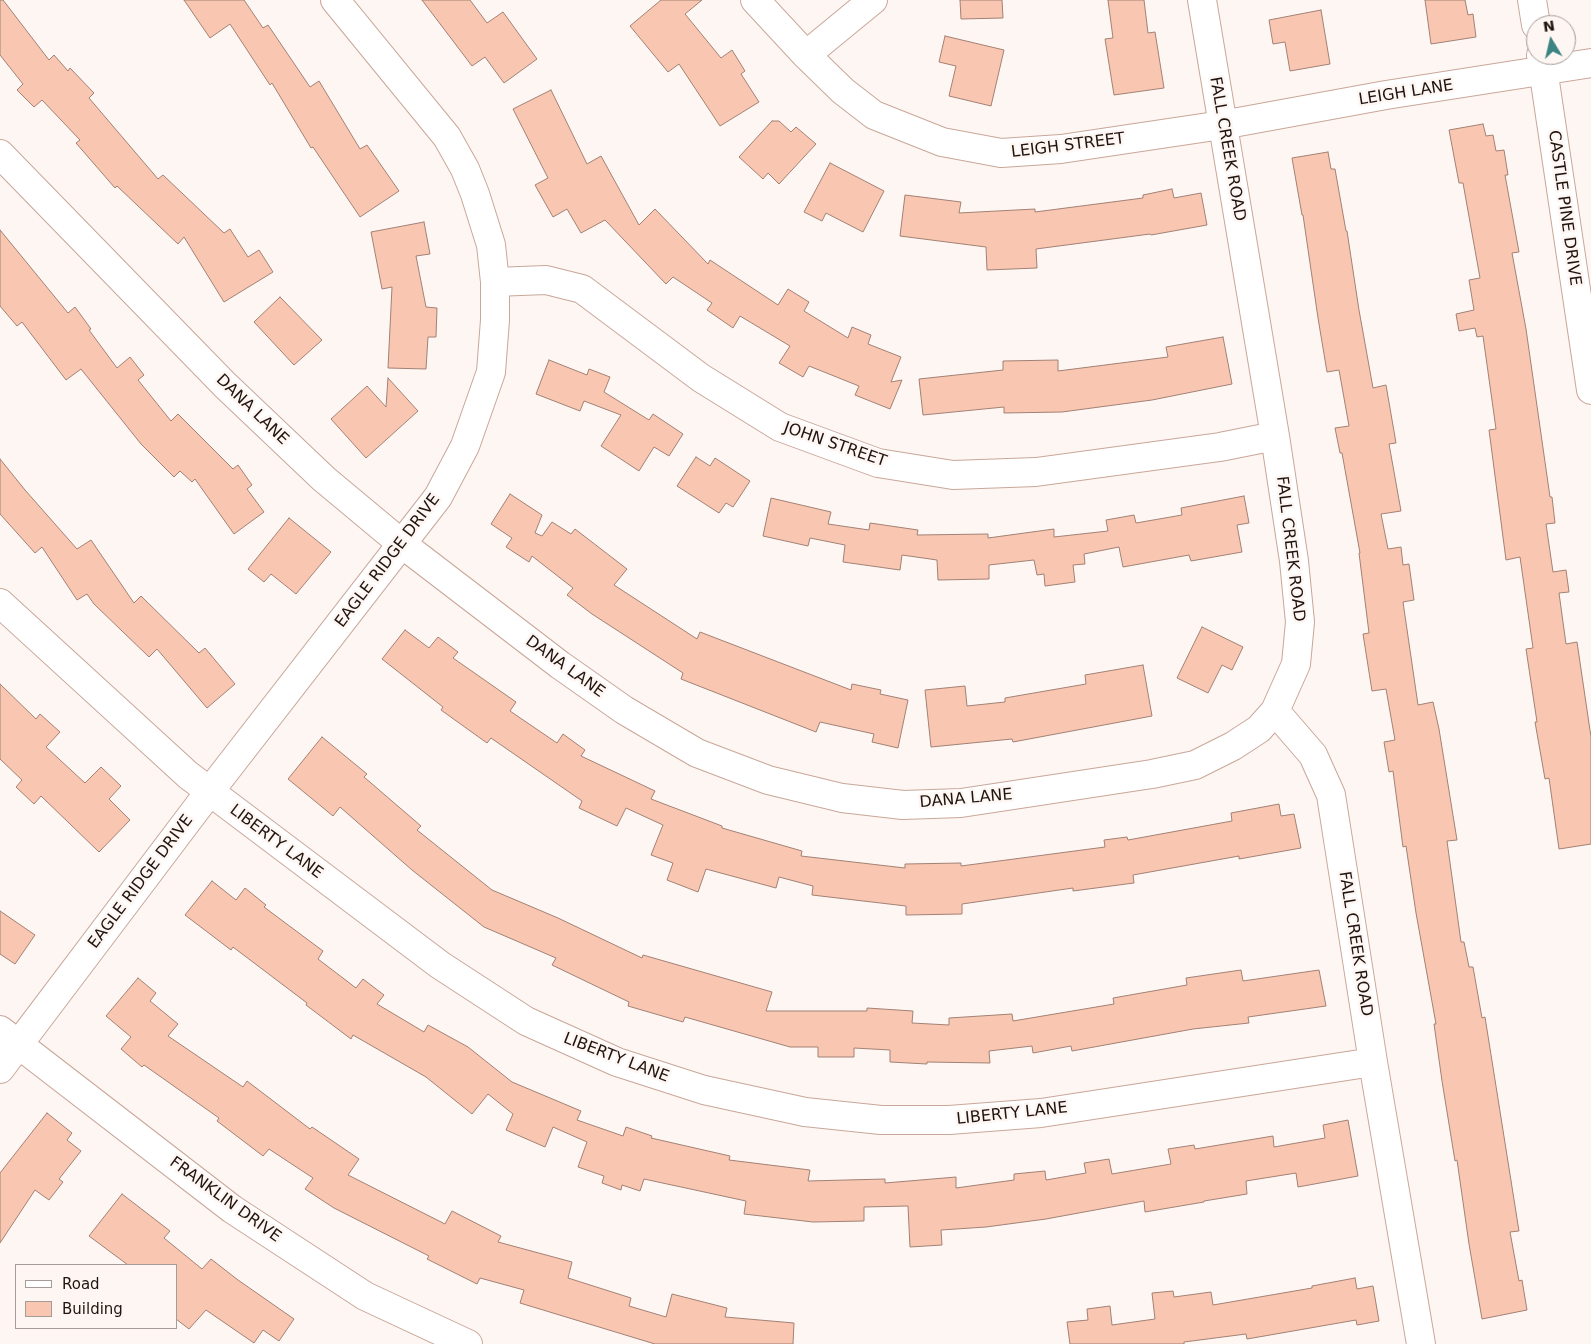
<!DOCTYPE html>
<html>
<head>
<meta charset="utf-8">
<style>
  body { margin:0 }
  #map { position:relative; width:1591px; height:1344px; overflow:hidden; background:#fef6f3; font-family:"DejaVu Sans",sans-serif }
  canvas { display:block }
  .legend { position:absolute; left:15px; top:1264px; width:162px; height:65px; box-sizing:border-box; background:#fef6f3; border:1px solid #a59c98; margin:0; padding:6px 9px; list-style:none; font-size:15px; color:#20140f }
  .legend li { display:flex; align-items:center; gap:10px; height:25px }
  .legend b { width:25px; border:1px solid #a59c98 }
  .north { position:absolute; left:1526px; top:15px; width:50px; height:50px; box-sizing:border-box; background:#fef6f3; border:1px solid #a59c98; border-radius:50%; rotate:351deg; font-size:14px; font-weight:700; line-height:20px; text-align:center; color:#20140f }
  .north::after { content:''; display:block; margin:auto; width:18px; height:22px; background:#3c8482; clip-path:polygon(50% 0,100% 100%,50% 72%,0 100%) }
</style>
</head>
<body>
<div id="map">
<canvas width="1591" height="1344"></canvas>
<ul class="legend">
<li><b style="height:6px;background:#fff"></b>Road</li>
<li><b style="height:14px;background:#f9c6b1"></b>Building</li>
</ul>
<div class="north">N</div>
</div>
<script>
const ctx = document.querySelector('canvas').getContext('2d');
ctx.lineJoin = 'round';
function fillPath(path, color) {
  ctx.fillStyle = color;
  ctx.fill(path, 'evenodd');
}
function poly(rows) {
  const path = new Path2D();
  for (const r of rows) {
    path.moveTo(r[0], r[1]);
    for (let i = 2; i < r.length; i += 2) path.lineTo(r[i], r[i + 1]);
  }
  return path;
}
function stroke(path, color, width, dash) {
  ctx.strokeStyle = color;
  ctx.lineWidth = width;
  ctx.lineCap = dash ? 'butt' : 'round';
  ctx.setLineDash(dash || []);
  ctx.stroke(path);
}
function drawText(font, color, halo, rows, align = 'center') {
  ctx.font = font + ' "DejaVu Sans",sans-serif';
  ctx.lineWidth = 5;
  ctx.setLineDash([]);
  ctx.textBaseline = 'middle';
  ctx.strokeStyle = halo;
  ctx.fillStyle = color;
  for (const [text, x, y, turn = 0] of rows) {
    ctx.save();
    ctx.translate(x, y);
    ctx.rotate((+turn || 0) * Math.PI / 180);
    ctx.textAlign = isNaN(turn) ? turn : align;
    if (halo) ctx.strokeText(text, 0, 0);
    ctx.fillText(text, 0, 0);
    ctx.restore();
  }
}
const building = poly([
  [0,0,3,0,49,60,54,55,68,71,70,68,94,93,89,98,158,179,163,175,224,233,230,229,248,257,259,250,273,272,224,302,184,237,178,244,117,186,115,188,76,143,80,140,42,100,34,107,17,90,23,84,0,55,0,0],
  [184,0,244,0,263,28,268,25,310,87,319,81,360,149,367,145,399,191,360,217,313,147,311,148,272,83,270,85,230,24,210,38,184,0],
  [422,0,470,0,487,23,503,12,537,59,504,83,485,57,472,66,422,0],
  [661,0,702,0,685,14,721,58,732,50,745,71,741,74,759,102,720,126,679,64,668,72,630,26,661,0],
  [960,0,1002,0,1003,18,961,19,960,0],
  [1108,0,1144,0,1148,33,1155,32,1164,88,1114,95,1105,39,1113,38,1108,0],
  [1425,0,1465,0,1468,15,1473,14,1476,37,1431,44,1425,0],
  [1321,10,1330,64,1290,71,1285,42,1273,44,1269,20,1321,10],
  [945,36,1004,50,991,106,949,96,956,66,939,62,945,36],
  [551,90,587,164,601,156,639,225,655,209,708,264,710,260,778,305,788,289,809,302,804,311,848,338,852,327,871,335,868,344,901,357,891,382,902,380,890,409,855,395,859,386,809,366,803,377,779,363,790,346,740,316,733,328,707,310,712,303,673,277,666,284,605,220,581,233,567,209,553,217,535,185,548,178,513,109,551,90],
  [772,121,779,121,791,132,796,127,816,144,779,184,768,173,763,179,739,157,772,121],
  [1483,124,1486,136,1493,135,1496,151,1504,150,1508,175,1505,175,1519,252,1512,253,1526,329,1550,497,1552,497,1555,523,1546,524,1553,572,1566,570,1569,592,1559,593,1566,644,1577,642,1591,737,1591,844,1559,849,1549,778,1545,779,1535,722,1537,722,1526,649,1533,648,1520,557,1506,560,1489,430,1496,429,1483,336,1477,337,1475,328,1459,331,1456,314,1474,310,1469,280,1480,278,1463,183,1459,183,1449,130,1483,124],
  [1328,152,1331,169,1335,169,1346,231,1347,231,1359,310,1373,388,1386,385,1396,443,1389,444,1401,511,1381,514,1388,549,1401,547,1403,565,1409,564,1414,600,1403,602,1418,705,1433,702,1439,729,1457,840,1447,841,1461,942,1464,942,1469,967,1473,967,1482,1018,1485,1017,1519,1231,1510,1232,1519,1281,1522,1280,1527,1310,1482,1319,1469,1244,1457,1160,1455,1161,1442,1081,1434,1024,1436,1024,1416,913,1406,846,1403,847,1393,771,1389,772,1384,742,1395,740,1386,689,1372,691,1363,634,1369,633,1359,553,1360,553,1342,453,1340,453,1335,428,1349,426,1339,370,1327,372,1318,318,1303,215,1302,215,1292,158,1328,152],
  [830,163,884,191,863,232,826,213,822,221,804,212,830,163],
  [1172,189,1174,198,1201,193,1207,225,1151,235,1150,234,1036,249,1037,268,987,270,986,247,900,236,905,195,961,202,959,213,1035,209,1035,212,1143,198,1143,195,1172,189],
  [424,222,430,254,416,256,426,307,437,308,436,337,428,337,426,369,388,368,392,287,382,289,371,232,424,222],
  [0,230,68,313,75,307,91,329,89,330,117,368,130,357,144,375,138,380,171,421,178,414,233,469,238,465,252,485,247,489,264,512,234,534,195,479,192,482,180,471,174,477,141,444,81,369,66,380,22,322,17,326,0,306,0,230],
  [280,297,322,340,294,365,254,322,280,297],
  [1223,337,1232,384,1152,400,1062,412,1004,413,1004,407,923,415,919,379,1003,370,1003,361,1058,360,1058,371,1168,357,1166,347,1223,337],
  [549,360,587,375,589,369,610,377,604,392,649,420,653,414,683,434,669,456,654,447,639,471,601,446,621,415,584,401,580,411,536,394,549,360],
  [388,378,418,411,366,458,331,419,367,386,386,407,388,378],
  [696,457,710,466,715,458,750,481,733,507,726,503,719,513,677,486,696,457],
  [0,459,25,490,77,549,91,540,134,603,141,596,199,653,205,648,235,684,207,708,157,649,149,657,94,604,87,594,77,600,42,547,35,553,0,514,0,459],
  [510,494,542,515,535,533,542,536,552,522,571,534,575,529,627,569,614,585,697,639,700,632,851,690,852,684,881,690,880,694,908,700,898,748,872,742,874,734,820,722,816,732,681,679,683,673,592,614,567,595,573,588,532,556,529,562,506,547,512,538,491,524,510,494],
  [1244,496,1249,523,1237,525,1242,552,1191,561,1189,555,1123,567,1119,547,1084,554,1085,564,1073,565,1075,582,1045,586,1044,574,1037,575,1034,560,989,565,989,579,938,580,937,560,902,555,900,570,843,562,845,545,810,538,808,546,763,536,771,498,831,512,828,524,869,530,870,523,918,530,917,535,988,534,988,538,1054,529,1054,537,1108,531,1106,520,1134,515,1136,523,1182,515,1181,508,1244,496],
  [289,518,331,552,296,594,271,574,264,582,248,569,289,518],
  [1202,627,1243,647,1232,670,1222,665,1208,693,1177,678,1202,627],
  [405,630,429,648,438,637,458,652,453,658,516,702,510,711,557,743,563,734,585,750,581,756,655,791,651,799,722,826,722,828,802,851,801,856,905,868,905,864,961,863,961,866,1105,847,1104,840,1127,837,1128,840,1232,821,1231,813,1279,804,1281,816,1294,814,1301,848,1239,859,1239,856,1133,875,1134,883,1073,891,1073,888,962,904,962,914,906,915,906,906,812,895,813,886,779,877,776,888,706,869,698,892,667,880,673,863,651,855,663,825,626,808,617,826,579,808,582,801,491,738,487,743,441,710,443,707,382,659,405,630],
  [1143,665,1152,716,1013,742,1012,739,931,747,925,690,965,686,967,706,1005,702,1005,698,1086,684,1085,675,1143,665],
  [0,684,36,719,40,714,60,732,46,747,85,783,101,767,121,786,109,799,130,820,99,852,41,796,34,804,16,787,22,780,0,759,0,684],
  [322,737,367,774,364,777,421,826,417,830,492,890,558,918,642,958,643,955,772,992,766,1011,867,1011,867,1008,913,1011,912,1023,949,1025,949,1018,1012,1014,1013,1021,1114,1004,1113,998,1187,985,1186,978,1241,970,1243,981,1319,970,1326,1006,1248,1017,1249,1023,1193,1029,1072,1051,1071,1046,1033,1053,1032,1046,989,1051,990,1063,927,1062,927,1064,890,1062,890,1050,854,1048,854,1057,818,1057,818,1047,790,1047,685,1017,683,1022,628,1006,629,1002,552,965,556,958,484,927,412,870,340,807,333,816,288,779,322,737],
  [212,881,236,900,245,888,266,905,264,907,323,951,318,959,356,988,363,979,384,995,377,1004,424,1032,428,1025,468,1047,512,1082,581,1111,577,1120,623,1136,626,1127,652,1136,651,1138,730,1156,729,1160,810,1170,808,1181,885,1179,885,1183,956,1177,956,1188,1014,1180,1014,1174,1045,1171,1046,1180,1086,1173,1084,1163,1109,1159,1112,1174,1171,1164,1168,1149,1194,1145,1195,1149,1273,1136,1274,1147,1325,1138,1323,1125,1348,1120,1358,1176,1298,1187,1296,1173,1246,1181,1247,1194,1204,1201,1204,1202,1145,1212,1144,1201,1046,1219,986,1227,941,1230,942,1245,910,1247,908,1206,864,1207,864,1221,813,1222,744,1214,746,1201,644,1179,640,1191,622,1185,621,1190,602,1183,604,1176,578,1167,587,1142,553,1127,545,1147,506,1130,513,1114,488,1094,472,1114,426,1077,353,1035,351,1039,306,1005,307,1003,233,947,231,950,185,915,212,881],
  [0,911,35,935,15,964,0,954,0,911],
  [138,978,156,993,150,1001,178,1024,168,1036,243,1087,247,1081,310,1129,312,1127,359,1159,348,1175,445,1224,452,1211,501,1236,498,1242,572,1262,568,1278,631,1298,629,1306,666,1317,672,1294,727,1308,725,1317,794,1323,793,1344,655,1344,520,1303,524,1290,480,1278,477,1284,427,1259,429,1256,334,1208,305,1189,313,1178,269,1149,263,1156,217,1121,219,1118,144,1065,142,1067,121,1049,131,1037,106,1016,138,978],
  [47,1113,72,1133,67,1140,81,1151,59,1179,63,1182,49,1200,35,1190,0,1243,0,1173,47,1113],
  [122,1194,170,1231,164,1238,202,1269,211,1259,238,1280,294,1319,279,1341,263,1330,254,1343,206,1310,189,1329,176,1319,176,1265,128,1265,89,1236,122,1194],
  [1355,1278,1357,1289,1373,1286,1379,1321,1357,1325,1356,1320,1247,1339,1246,1334,1184,1342,1184,1344,1070,1344,1067,1322,1088,1320,1087,1309,1110,1306,1112,1325,1155,1319,1152,1293,1173,1291,1174,1297,1211,1292,1213,1305,1312,1288,1312,1286,1355,1278]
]);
fillPath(building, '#f9c6b1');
stroke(building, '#a28174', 1);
const minor = poly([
  [755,0,806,55,843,91,874,115,942,142,1001,153,1061,149,1222,125,1386,95,1591,63],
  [1532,0,1536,25],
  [806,55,873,0],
  [1541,55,1591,390],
  [0,154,225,385,324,479,402,544,560,665,624,710,697,753,768,780,842,798,903,805,961,803,1152,774,1195,765,1233,746,1259,729,1275,711,1296,664,1300,622,1294,561,1275,436,1202,0],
  [495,282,546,280,582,289,701,378,780,427,878,463,953,475,1036,472,1220,447,1275,436],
  [0,603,188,775,440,965,526,1021,617,1062,704,1090,805,1112,881,1120,949,1120,1041,1113,1373,1062],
  [1275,711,1313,755,1331,795,1373,1062,1421,1344],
  [0,1030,232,1209,365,1296,468,1344],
  [0,1069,210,791,438,497,465,446,491,372,495,320,495,282,491,245,475,194,465,169,447,137,335,0]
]);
stroke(minor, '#c9a799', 30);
stroke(minor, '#fff', 28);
drawText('16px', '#20140f', '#fef6f3', [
  ["LEIGH LANE",1406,93,-9],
  ["LEIGH STREET",1068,146,-7],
  ["FALL CREEK ROAD",1227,149,80],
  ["CASTLE PINE DRIVE",1564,208,82],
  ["DANA LANE",252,410,44],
  ["JOHN STREET",835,445,19],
  ["FALL CREEK ROAD",1290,549,83],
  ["EAGLE RIDGE DRIVE",388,561,-53],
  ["DANA LANE",565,667,36],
  ["DANA LANE",966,799,-5],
  ["LIBERTY LANE",276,842,37],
  ["EAGLE RIDGE DRIVE",141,882,-53],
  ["FALL CREEK ROAD",1355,944,81],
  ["LIBERTY LANE",616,1058,21],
  ["LIBERTY LANE",1012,1114,-6],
  ["FRANKLIN DRIVE",225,1200,36]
]);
</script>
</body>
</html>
